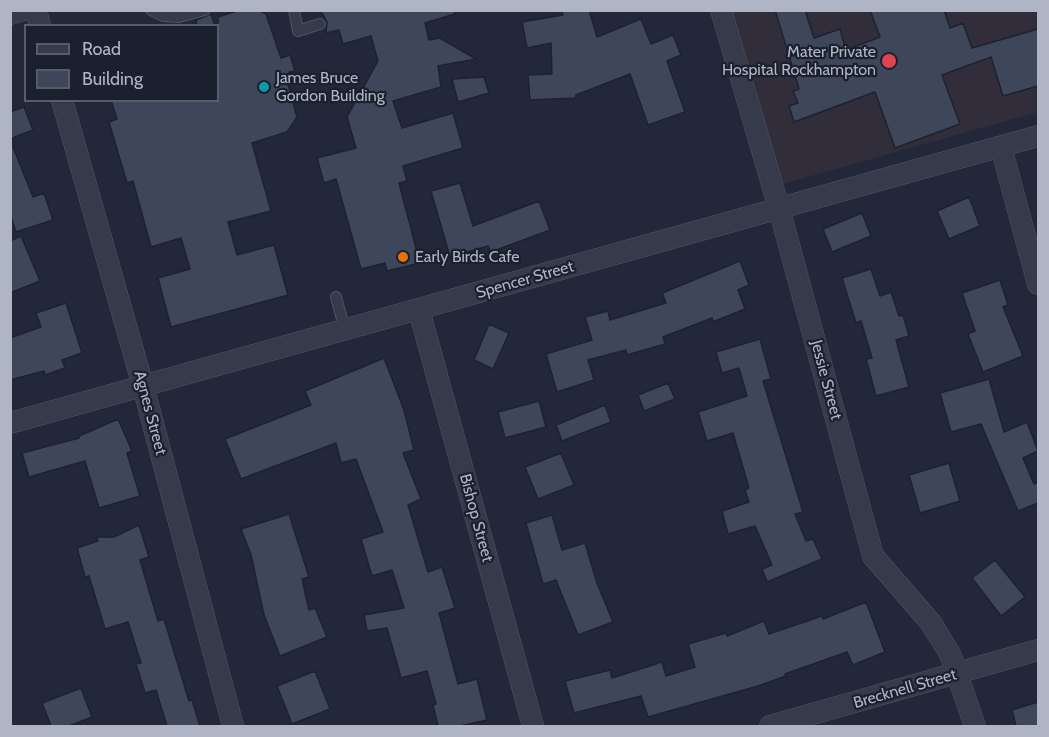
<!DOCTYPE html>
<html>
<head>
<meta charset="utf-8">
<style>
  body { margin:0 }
  #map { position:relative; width:1049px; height:737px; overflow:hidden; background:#222839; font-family:Cabin,sans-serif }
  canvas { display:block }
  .frame { position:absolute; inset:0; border:12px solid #b0b5c6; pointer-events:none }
  .legend { position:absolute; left:24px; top:24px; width:195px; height:78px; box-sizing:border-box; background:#1b202e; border:2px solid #575c6b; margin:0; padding:8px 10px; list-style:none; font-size:18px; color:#b0b5c6 }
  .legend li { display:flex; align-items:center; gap:12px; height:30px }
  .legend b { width:30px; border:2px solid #575c6b }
</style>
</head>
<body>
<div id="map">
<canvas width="1049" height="737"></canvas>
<div class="frame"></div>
<ul class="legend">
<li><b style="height:8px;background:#353b4a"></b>Road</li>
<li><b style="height:16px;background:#3e4659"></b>Building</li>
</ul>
</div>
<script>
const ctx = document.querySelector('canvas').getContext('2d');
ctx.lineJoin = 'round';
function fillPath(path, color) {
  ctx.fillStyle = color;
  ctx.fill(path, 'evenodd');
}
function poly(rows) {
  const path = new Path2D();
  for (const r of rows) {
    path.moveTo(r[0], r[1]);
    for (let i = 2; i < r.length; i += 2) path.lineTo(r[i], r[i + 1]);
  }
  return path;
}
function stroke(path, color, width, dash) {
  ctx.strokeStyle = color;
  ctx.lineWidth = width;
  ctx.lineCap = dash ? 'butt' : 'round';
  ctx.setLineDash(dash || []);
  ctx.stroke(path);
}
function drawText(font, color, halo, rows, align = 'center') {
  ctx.font = font + ' Cabin,sans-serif';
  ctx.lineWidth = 4.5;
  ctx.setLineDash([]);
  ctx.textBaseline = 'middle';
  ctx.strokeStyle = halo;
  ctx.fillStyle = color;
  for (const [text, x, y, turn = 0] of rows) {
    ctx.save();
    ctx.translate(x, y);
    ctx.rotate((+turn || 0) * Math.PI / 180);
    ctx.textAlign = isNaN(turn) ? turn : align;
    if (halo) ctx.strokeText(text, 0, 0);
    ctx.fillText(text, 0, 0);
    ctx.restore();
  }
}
fillPath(poly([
  [726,11,1038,11,1038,112,772,187]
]), '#312d3b');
const building = poly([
  [240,10,259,10,266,14,281,58,290,55,295,71,289,72,292,83,288,84,297,117,287,132,252,143,271,211,228,222,237,255,274,245,288,295,171,327,158,278,190,269,181,238,151,247,133,181,127,183,109,122,117,119,111,100,218,100,218,17,240,10],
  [320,10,454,10,455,14,425,23,429,40,440,38,476,59,438,66,441,87,393,101,402,128,453,113,463,148,403,166,407,181,399,183,420,263,387,271,385,263,361,269,336,179,324,183,317,158,356,148,347,117,378,61,371,36,343,44,339,30,326,33,327,22,320,10],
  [561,10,589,10,597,37,641,19,651,44,673,35,681,55,667,61,685,112,648,125,630,74,576,95,576,98,530,100,528,75,552,74,551,43,527,48,522,22,563,15,561,10],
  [775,10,805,10,814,38,840,29,846,50,880,37,870,10,944,10,950,28,963,23,972,48,1038,29,1038,86,1003,96,991,57,942,75,960,124,895,148,875,92,794,122,789,106,798,103,793,91,799,89,775,10],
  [211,14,215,26,197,26,196,20,211,14],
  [484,77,489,93,458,102,452,79,484,77],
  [24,107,33,130,10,139,10,112,24,107],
  [11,142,33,197,44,193,53,220,16,232,10,214,11,142],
  [460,183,473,226,539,201,550,230,491,252,488,246,450,257,431,191,460,183],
  [969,197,980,226,949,239,937,211,969,197],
  [862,213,871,236,832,252,823,229,862,213],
  [21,236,40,281,10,293,10,241,21,236],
  [740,261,749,285,738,290,745,309,713,322,712,318,663,337,665,344,627,355,626,350,588,360,594,380,557,392,546,354,592,340,585,317,608,311,610,320,666,303,662,293,740,261],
  [871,269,880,296,891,292,899,316,903,315,909,336,896,340,909,387,876,396,866,359,872,358,861,321,856,323,842,278,871,269],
  [1000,280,1008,305,1003,307,1023,356,983,372,968,334,975,331,962,293,1000,280],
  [66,303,82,353,62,360,65,368,45,375,44,371,10,380,10,338,41,327,36,313,66,303],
  [489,324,509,333,493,369,474,360,489,324],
  [760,339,771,379,763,381,803,512,795,514,806,541,813,539,822,559,767,582,762,569,772,565,755,526,728,534,722,511,749,502,745,490,749,488,733,433,707,441,698,412,747,396,739,368,722,373,716,352,760,339],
  [384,358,404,410,414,450,403,453,421,499,408,505,428,572,442,567,455,608,439,613,458,684,477,679,487,720,460,726,438,726,433,705,436,704,427,671,401,678,387,628,367,631,364,615,404,608,392,570,372,576,361,539,383,532,356,459,341,463,336,443,241,479,225,439,311,405,305,391,384,358],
  [989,379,1004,432,1027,422,1038,451,1023,458,1034,484,1038,482,1038,503,1018,511,981,424,951,432,940,393,989,379],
  [668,383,675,399,644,411,638,395,668,383],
  [539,401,546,427,505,438,498,412,539,401],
  [605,405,611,422,562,441,556,425,605,405],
  [118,419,132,451,127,453,140,496,99,508,85,461,29,477,22,453,79,438,79,436,118,419],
  [561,453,574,485,538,499,525,467,561,453],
  [949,463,960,501,920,513,909,475,949,463],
  [289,514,309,577,302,579,309,610,315,608,327,637,280,656,264,615,251,555,241,529,289,514],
  [552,515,562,550,585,543,597,583,613,622,578,635,556,580,543,584,526,523,552,515],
  [139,525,149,557,140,560,158,621,164,619,189,701,192,700,200,726,167,726,156,690,145,693,136,664,141,663,128,622,105,629,89,576,85,577,77,548,98,541,96,537,114,537,139,525],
  [995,560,1025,597,1001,616,972,578,995,560],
  [866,602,885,652,853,665,847,652,785,674,786,676,758,686,648,717,641,696,574,713,565,681,610,670,612,678,662,662,666,676,695,667,688,644,726,633,727,636,764,621,769,634,822,616,823,619,866,602],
  [315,671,330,709,292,724,277,686,315,671],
  [81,688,92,717,69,726,51,726,42,703,81,688],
  [1038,702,1038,726,1016,726,1012,710,1038,702]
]);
fillPath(building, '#3e4659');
stroke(building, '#1d2231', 1.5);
const service = poly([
  [151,10,163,16,179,17,205,10],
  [294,10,298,31,320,24],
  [336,297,345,330]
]);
const minor = poly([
  [36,10,40,26],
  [721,10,779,208,873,556,931,623,950,654,975,726],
  [10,14,23,10],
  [62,100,143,386,233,726],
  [1001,147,1038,284],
  [419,310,533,726],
  [10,423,1038,136],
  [770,726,1038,650]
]);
stroke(service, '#505565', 12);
stroke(minor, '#505565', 22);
stroke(service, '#353b4a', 10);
stroke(minor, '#353b4a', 21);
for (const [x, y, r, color] of [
  [889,61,8,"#e0444e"],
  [264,87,6,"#0f9aa8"],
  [403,257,6,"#e8710a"]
]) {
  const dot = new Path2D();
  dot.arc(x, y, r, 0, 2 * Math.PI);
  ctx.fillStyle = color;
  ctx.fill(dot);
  stroke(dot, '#1b202e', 2);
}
drawText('16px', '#b0b5c6', '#1b202e', [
  ["Mater Private",876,52,"right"],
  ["Hospital Rockhampton",876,70,"right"],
  ["James Bruce",276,78],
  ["Gordon Building",276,96],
  ["Early Birds Cafe",415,257]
], 'left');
drawText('16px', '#b0b5c6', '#1b202e', [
  ["Spencer Street",525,280,-16],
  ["Jessie Street",826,380,75],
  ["Agnes Street",150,413,75],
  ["Bishop Street",476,518,75],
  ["Brecknell Street",905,689,-16]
]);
</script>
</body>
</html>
